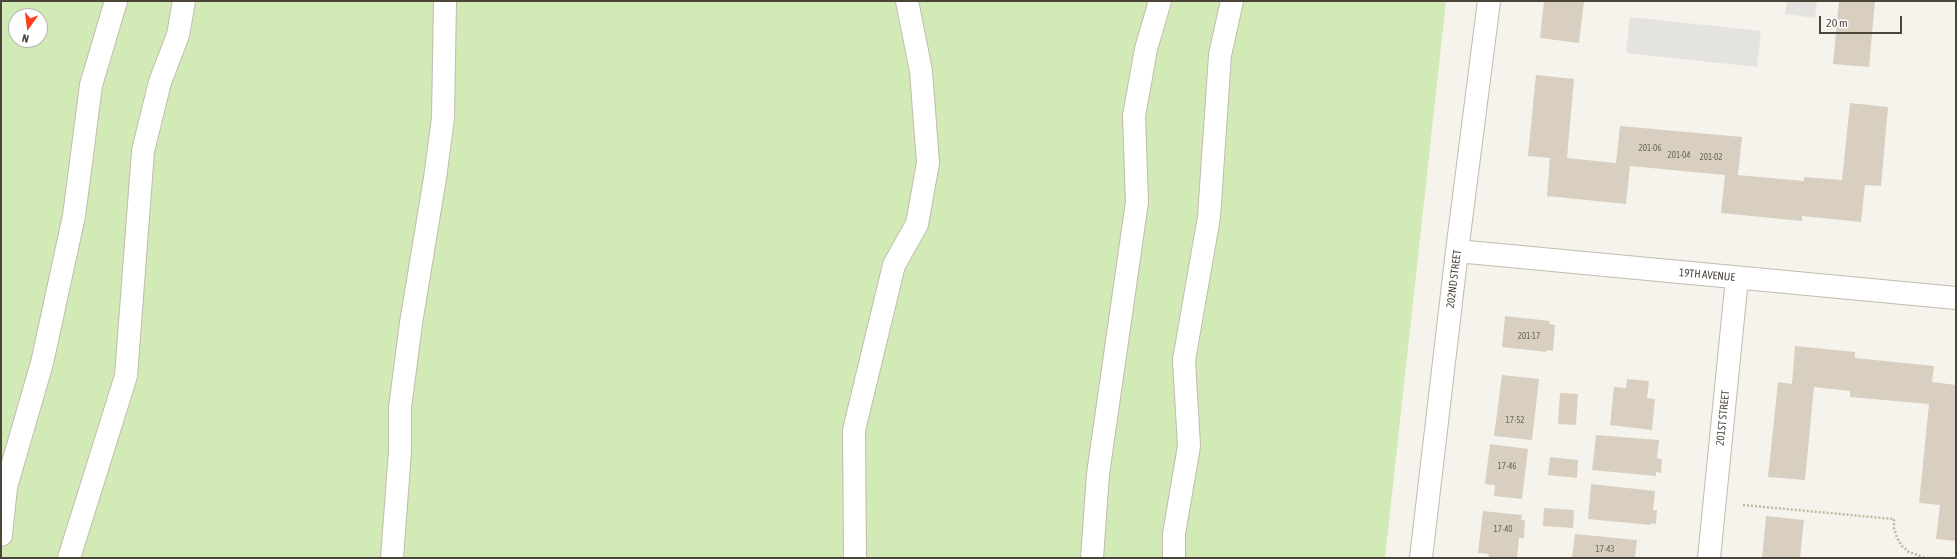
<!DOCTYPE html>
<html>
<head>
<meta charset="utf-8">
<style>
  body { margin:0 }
  #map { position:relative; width:1957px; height:559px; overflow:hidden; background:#f6f3ec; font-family:"Asap Condensed",sans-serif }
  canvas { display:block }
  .frame { position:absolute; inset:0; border:2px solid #4b4439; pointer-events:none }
  .north { position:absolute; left:8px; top:8px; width:40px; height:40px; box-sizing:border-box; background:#fff; border:1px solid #b7b4b0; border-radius:50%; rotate:194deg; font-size:11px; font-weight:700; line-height:16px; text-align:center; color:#4b4439 }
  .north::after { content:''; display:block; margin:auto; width:14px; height:18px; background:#fc3f1d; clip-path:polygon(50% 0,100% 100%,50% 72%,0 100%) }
  .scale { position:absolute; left:1819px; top:16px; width:83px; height:18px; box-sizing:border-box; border:2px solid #4b4439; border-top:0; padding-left:5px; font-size:12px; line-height:14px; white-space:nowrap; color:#4b4439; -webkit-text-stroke:3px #fff; paint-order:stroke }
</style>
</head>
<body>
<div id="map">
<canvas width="1957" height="559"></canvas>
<div class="frame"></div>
<div class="north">N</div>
<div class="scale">20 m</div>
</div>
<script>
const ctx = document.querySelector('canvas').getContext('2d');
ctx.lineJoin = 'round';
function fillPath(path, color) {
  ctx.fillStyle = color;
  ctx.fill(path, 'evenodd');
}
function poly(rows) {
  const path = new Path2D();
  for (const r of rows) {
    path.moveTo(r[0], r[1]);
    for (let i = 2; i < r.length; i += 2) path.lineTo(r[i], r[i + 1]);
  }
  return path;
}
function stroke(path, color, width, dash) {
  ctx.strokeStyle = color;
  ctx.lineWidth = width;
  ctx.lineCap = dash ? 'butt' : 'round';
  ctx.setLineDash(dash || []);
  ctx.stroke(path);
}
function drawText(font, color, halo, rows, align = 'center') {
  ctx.font = font + ' "Asap Condensed",sans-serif';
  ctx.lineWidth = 3;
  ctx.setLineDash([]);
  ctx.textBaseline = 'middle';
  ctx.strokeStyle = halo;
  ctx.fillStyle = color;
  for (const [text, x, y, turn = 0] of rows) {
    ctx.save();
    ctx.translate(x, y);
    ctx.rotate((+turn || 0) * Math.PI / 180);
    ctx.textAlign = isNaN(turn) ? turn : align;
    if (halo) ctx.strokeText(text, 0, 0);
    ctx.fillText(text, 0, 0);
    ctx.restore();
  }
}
fillPath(poly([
  [1,1,1446,1,1385,558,1,558],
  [16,16,40,16,40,40,16,40]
]), '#d2eab5');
fillPath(poly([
  [1787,1,1817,1,1815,18,1785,14],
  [1630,17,1761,31,1757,67,1626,53]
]), '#e5e3e0');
fillPath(poly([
  [1544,1,1584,1,1579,43,1540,38],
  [1839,1,1875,1,1869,67,1833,64],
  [1536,75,1574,79,1567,158,1616,163,1620,126,1742,137,1738,175,1804,181,1804,177,1842,180,1850,103,1888,107,1881,186,1865,185,1861,222,1802,216,1802,221,1721,213,1725,175,1630,166,1626,204,1547,196,1550,158,1528,156],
  [1505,316,1550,321,1549,324,1555,325,1553,351,1547,350,1546,352,1502,347],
  [1795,346,1855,352,1855,358,1934,366,1932,382,1956,385,1956,541,1936,539,1940,505,1919,503,1929,404,1850,397,1850,391,1814,387,1805,480,1768,477,1778,382,1792,384],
  [1502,375,1539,379,1532,440,1494,436],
  [1627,379,1649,381,1647,398,1655,399,1652,430,1610,425,1614,387,1626,388],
  [1560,393,1578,394,1576,425,1558,424],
  [1596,435,1659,440,1657,458,1662,459,1661,473,1656,472,1656,476,1592,470],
  [1490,444,1528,449,1522,499,1494,496,1495,485,1485,484],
  [1550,457,1578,460,1577,478,1548,475],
  [1591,484,1655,491,1653,510,1657,510,1656,524,1651,523,1651,525,1588,519],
  [1544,508,1574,510,1573,528,1543,526],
  [1483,511,1522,515,1521,520,1525,520,1524,538,1519,538,1517,558,1488,558,1489,554,1478,553],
  [1766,516,1804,520,1800,558,1762,558],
  [1575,534,1637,540,1635,558,1572,558]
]), '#d8cfc1');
const minor = poly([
  [1457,251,1956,298],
  [1,535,6,487,42,363,74,216,91,85,116,1],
  [69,558,126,376,143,151,160,82,178,35,184,1],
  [392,558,400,451,400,408,411,323,435,178,443,118,445,1],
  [855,558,854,430,894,265,917,224,928,163,921,71,907,1],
  [1092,558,1098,474,1137,202,1134,116,1146,49,1160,1],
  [1174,558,1174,534,1189,446,1184,360,1209,217,1220,55,1232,1],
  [1421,558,1457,251,1489,1],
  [1709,558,1737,278]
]);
stroke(minor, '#c2bbae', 24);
stroke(poly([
  [1743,505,1894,519,1894,528,1897,538,1902,546,1909,552,1926,558,1945,558]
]), '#c4b79f', 2.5, [2, 2]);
stroke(minor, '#fff', 22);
drawText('9px', '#6e675b', null, [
  ["201-06",1650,148],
  ["201-04",1679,155],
  ["201-02",1711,157],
  ["201-17",1529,336],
  ["17-52",1515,420],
  ["17-46",1507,466],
  ["17-40",1503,529],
  ["17-43",1605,549]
]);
drawText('11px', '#4b4439', '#fff', [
  ["19TH AVENUE",1707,275,5],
  ["202ND STREET",1454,279,-83],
  ["201ST STREET",1723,418,-84]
]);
</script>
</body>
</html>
